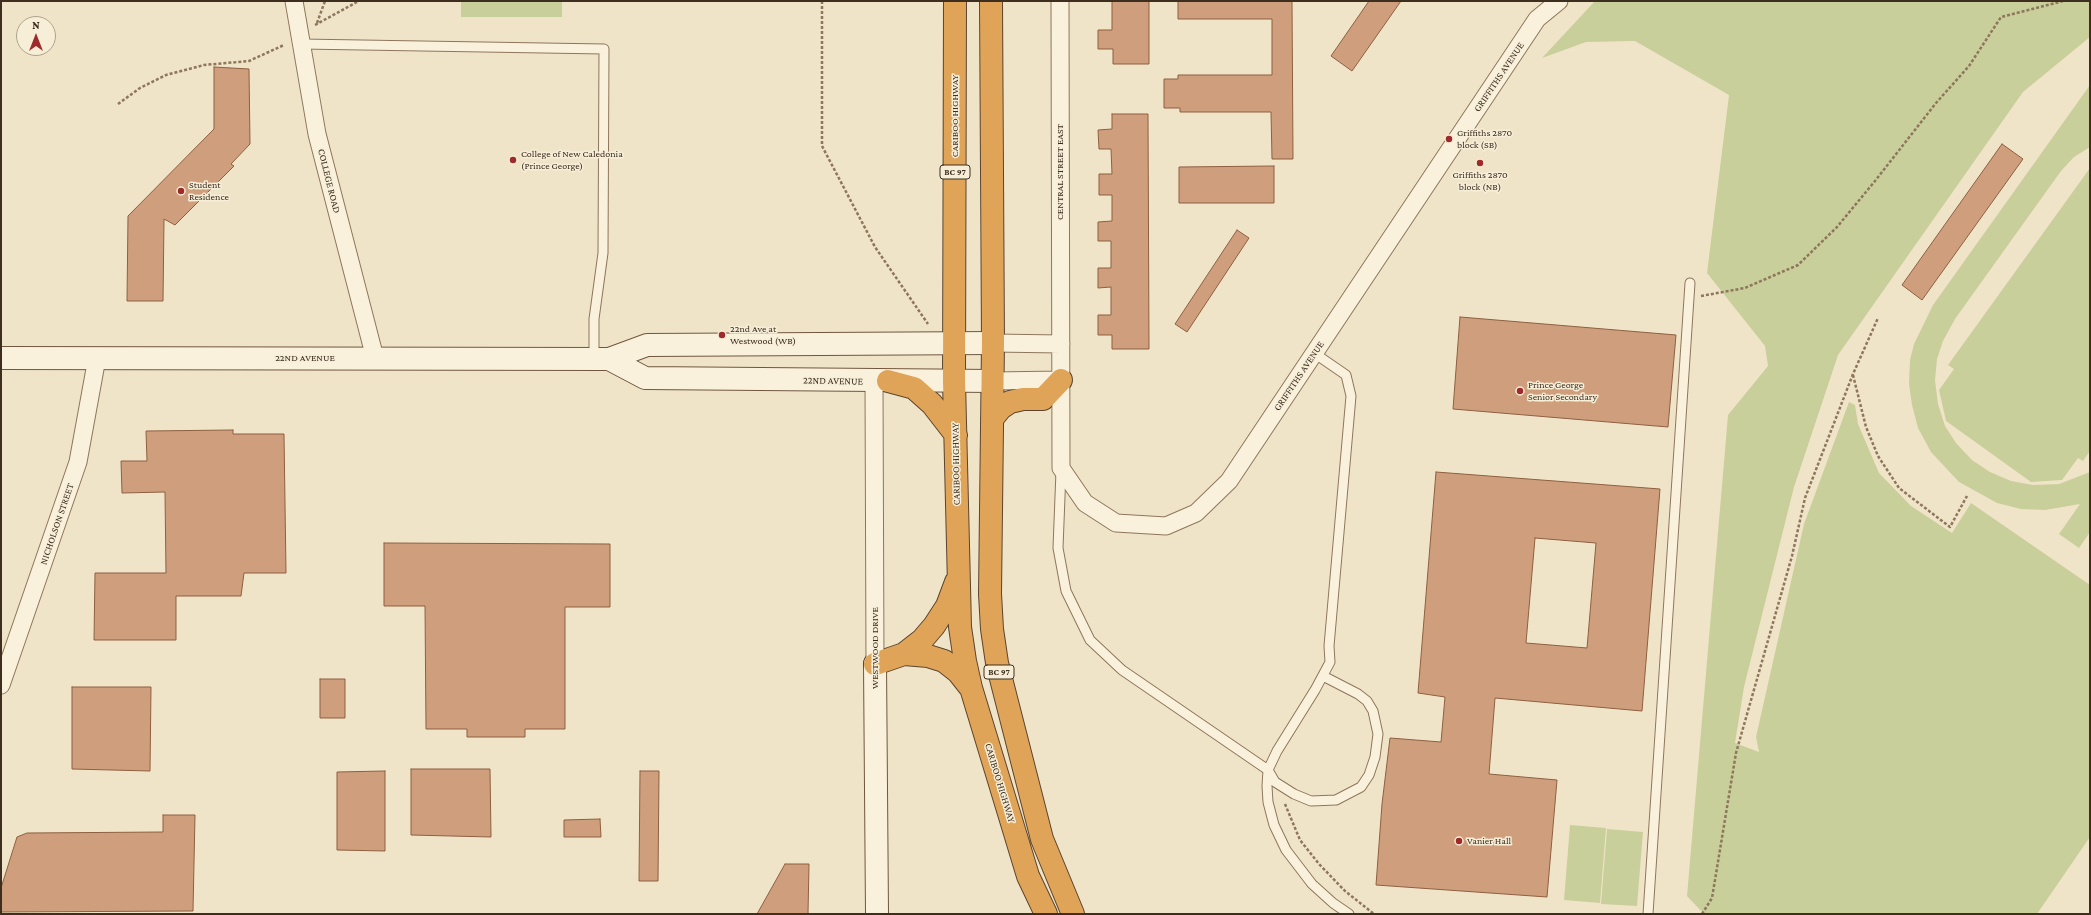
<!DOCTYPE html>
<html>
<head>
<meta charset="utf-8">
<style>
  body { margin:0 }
  #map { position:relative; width:2091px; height:915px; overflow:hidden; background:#f0e4c8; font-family:"Crimson Pro",serif }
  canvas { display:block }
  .frame { position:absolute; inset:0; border:2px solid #3d2e20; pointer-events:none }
  .north { position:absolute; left:16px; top:16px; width:40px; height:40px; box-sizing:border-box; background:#f7eed8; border:1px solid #ada18e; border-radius:50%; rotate:0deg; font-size:11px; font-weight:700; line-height:16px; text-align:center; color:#3d2e20 }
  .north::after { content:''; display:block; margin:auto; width:14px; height:18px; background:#9e2a2b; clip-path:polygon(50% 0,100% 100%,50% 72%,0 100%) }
</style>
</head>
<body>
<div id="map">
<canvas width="2091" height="915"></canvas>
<div class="frame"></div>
<div class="north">N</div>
</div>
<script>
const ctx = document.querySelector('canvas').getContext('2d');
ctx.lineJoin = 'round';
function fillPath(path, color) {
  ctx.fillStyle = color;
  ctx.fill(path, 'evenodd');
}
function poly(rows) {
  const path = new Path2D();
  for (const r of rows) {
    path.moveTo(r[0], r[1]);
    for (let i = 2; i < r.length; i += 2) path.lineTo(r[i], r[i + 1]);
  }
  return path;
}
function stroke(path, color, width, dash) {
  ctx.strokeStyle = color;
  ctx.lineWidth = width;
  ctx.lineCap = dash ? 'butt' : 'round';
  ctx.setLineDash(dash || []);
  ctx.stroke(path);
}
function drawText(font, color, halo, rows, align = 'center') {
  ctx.font = font + ' "Crimson Pro",serif';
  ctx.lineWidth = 3;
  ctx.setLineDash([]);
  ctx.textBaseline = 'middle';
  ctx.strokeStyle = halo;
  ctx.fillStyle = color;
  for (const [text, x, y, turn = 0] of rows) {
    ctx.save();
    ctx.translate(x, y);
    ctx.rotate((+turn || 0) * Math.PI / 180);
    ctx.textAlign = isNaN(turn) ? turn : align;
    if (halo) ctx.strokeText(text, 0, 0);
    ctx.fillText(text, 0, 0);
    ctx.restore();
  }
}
fillPath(poly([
  [461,1,562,1,562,17,461,17],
  [1595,1,2090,1,2090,37,2023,92,1838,355,1794,487,1744,687,1735,743,1759,752,1756,737,1804,524,1849,402,1855,405,1858,424,1879,473,1911,506,1952,533,1971,503,2090,585,2090,837,2037,914,1704,914,1687,896,1728,415,1768,366,1765,346,1707,273,1729,95,1635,41,1586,42,1542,58],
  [2090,85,2090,147,2074,157,2061,171,1955,319,1943,341,1937,359,1935,380,1938,404,1945,426,1956,443,1972,460,1990,472,2011,481,2033,485,2059,484,2090,472,2090,532,2079,548,2059,534,2080,504,2045,510,2021,509,1997,503,1959,482,1931,452,1918,428,1912,405,1909,384,1910,360,1914,344,1933,305],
  [2090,168,2090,451,2083,461,2078,458,2062,480,2031,482,1946,421,1939,390,1954,369,1948,365],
  [1570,825,1606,828,1600,903,1564,900],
  [1607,829,1643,832,1637,906,1601,904]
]), '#c9cf9b');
const building = poly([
  [1112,1,1149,1,1149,64,1113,64,1113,49,1098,49,1098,30,1112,30,1112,1],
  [1178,1,1292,1,1293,159,1272,159,1271,112,1180,112,1180,108,1164,108,1164,79,1178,79,1178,75,1272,75,1272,19,1178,19,1178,1],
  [1369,1,1401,1,1352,71,1331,56,1369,1],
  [214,67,249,69,250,144,231,164,234,166,175,225,164,219,163,301,127,301,128,216,214,129,214,67],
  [1112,114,1148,114,1149,349,1112,349,1112,335,1098,335,1098,315,1111,315,1111,287,1098,288,1098,268,1111,268,1111,241,1098,241,1098,222,1112,221,1112,195,1099,195,1099,174,1112,174,1111,149,1099,149,1098,130,1112,129,1112,114],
  [2002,144,2023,159,1922,300,1902,285,2002,144],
  [1274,166,1274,203,1179,203,1179,167,1274,166],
  [1237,230,1249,238,1187,332,1175,324,1237,230],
  [1460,317,1676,335,1668,427,1453,409,1460,317],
  [233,430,233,434,284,434,286,573,244,573,241,596,176,596,176,640,94,640,95,573,166,573,165,492,122,493,121,461,147,461,146,431,233,430],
  [1436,472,1660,489,1642,711,1495,698,1489,774,1557,780,1547,897,1376,885,1382,804,1390,738,1441,742,1445,697,1418,693,1436,472],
  [1535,538,1596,543,1587,648,1526,643,1535,538],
  [384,543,610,544,610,607,565,607,565,729,525,729,525,737,467,737,467,729,426,729,425,606,384,606,384,543],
  [320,679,345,679,345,718,320,718,320,679],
  [72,687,151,687,150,771,72,769,72,687],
  [411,769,490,769,491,837,411,835,411,769],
  [385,771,385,851,337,850,337,772,385,771],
  [640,771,659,771,658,881,639,881,640,771],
  [163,815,195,815,193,911,1,912,1,888,17,837,27,833,163,832,163,815],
  [600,819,601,837,564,837,564,820,600,819],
  [785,864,809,864,808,914,757,914,785,864]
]);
fillPath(building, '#cf9f7d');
stroke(building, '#8d5f41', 1);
const lane = poly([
  [301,44,604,49,603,253,594,319,594,359],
  [1314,353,1346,375,1351,396,1329,646,1330,662,1315,690,1277,751,1268,770,1267,786,1268,802,1274,825,1286,850,1312,884,1333,903,1349,914],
  [1061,471,1058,548,1066,591,1090,640,1122,670,1268,770,1275,782,1294,794,1311,801,1336,800,1361,787,1369,775,1375,757,1378,734,1373,711,1367,701,1358,694,1323,676],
  [1648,914,1690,283]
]);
const street = poly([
  [294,1,317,134,375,358],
  [1060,1,1061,468,1085,503,1116,523,1166,526,1196,513,1229,481,1537,19,1559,1],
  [993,343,1061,344],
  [874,381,875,664],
  [993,381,1061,380],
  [1,685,78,462,97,358]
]);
const secondary = poly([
  [1,358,609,359,647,345,993,343],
  [609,359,645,378,993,381],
  [875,664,877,914]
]);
const highway = poly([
  [955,1,954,381,960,627,965,661,971,688,1028,876,1046,914],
  [991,1,993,343,990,594,992,629,997,663,1042,839,1073,914],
  [888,381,914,388,932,404,956,435],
  [992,419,1001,408,1010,402,1023,399,1043,399,1061,380],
  [904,654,928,656,944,661,958,672,969,686],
  [875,664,904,654,922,640,934,626,947,606,956,582]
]);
stroke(lane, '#8d765c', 11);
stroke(street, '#8d765c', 19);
stroke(secondary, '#6f573f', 24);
stroke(highway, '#5b4430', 24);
stroke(poly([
  [822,1,822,146,875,247,928,324],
  [317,23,325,1],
  [315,25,357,2],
  [118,104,140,88,166,75,204,65,249,61,284,45],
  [1701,296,1745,288,1798,265,1837,227,1875,181,1936,103,1969,66,2001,17,2063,1],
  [1853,375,1866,427,1878,456,1899,488,1950,527,1967,496],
  [1285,804,1300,840,1319,864,1345,891,1374,914],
  [1702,914,1712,898,1736,753,1792,556,1805,498,1853,374,1878,318]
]), '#8d765c', 2.5, [3, 2]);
stroke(lane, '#faf1dc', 9);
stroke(street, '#faf1dc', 17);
stroke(secondary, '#faf1dc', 22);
stroke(highway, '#e0a458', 22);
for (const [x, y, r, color] of [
  [1449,139,4,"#9e2a2b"],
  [513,160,4,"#9e2a2b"],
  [1480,163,4,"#9e2a2b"],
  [181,191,4,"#9e2a2b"],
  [722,335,4,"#9e2a2b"],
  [1520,391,4,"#9e2a2b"],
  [1459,841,4,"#9e2a2b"]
]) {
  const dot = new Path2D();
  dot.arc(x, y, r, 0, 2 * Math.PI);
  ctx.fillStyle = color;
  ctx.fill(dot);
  stroke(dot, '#f7eed8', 1.5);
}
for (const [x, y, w] of [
  [955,172,30],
  [999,672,30]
]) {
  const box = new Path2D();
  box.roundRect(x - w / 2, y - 7, w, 14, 3);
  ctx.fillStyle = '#f7eed8';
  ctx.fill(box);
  stroke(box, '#3d2e20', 1);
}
drawText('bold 9px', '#3d2e20', null, [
  ["BC 97",955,172],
  ["BC 97",999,672]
]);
drawText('10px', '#3d2e20', '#f7eed8', [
  ["GRIFFITHS AVENUE",1499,77,-56],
  ["CARIBOO HIGHWAY",955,116,-90],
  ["CENTRAL STREET EAST",1060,172,-90],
  ["COLLEGE ROAD",329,181,76],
  ["22ND AVENUE",305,358],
  ["GRIFFITHS AVENUE",1299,376,-56],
  ["22ND AVENUE",833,381,1],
  ["CARIBOO HIGHWAY",956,464,-91],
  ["NICHOLSON STREET",57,524,-71],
  ["WESTWOOD DRIVE",875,648,-90],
  ["CARIBOO HIGHWAY",1000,783,73]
]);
drawText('10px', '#3d2e20', '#f7eed8', [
  ["Griffiths 2870",1457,133],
  ["block (SB)",1457,145],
  ["College of New Caledonia",521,154],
  ["(Prince George)",521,166],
  ["Griffiths 2870",1480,175,"center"],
  ["block (NB)",1480,187,"center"],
  ["Student",189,185],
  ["Residence",189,197],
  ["22nd Ave at",730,329],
  ["Westwood (WB)",730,341],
  ["Prince George",1528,385],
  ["Senior Secondary",1528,397],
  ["Vanier Hall",1467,841]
], 'left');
</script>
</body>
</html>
